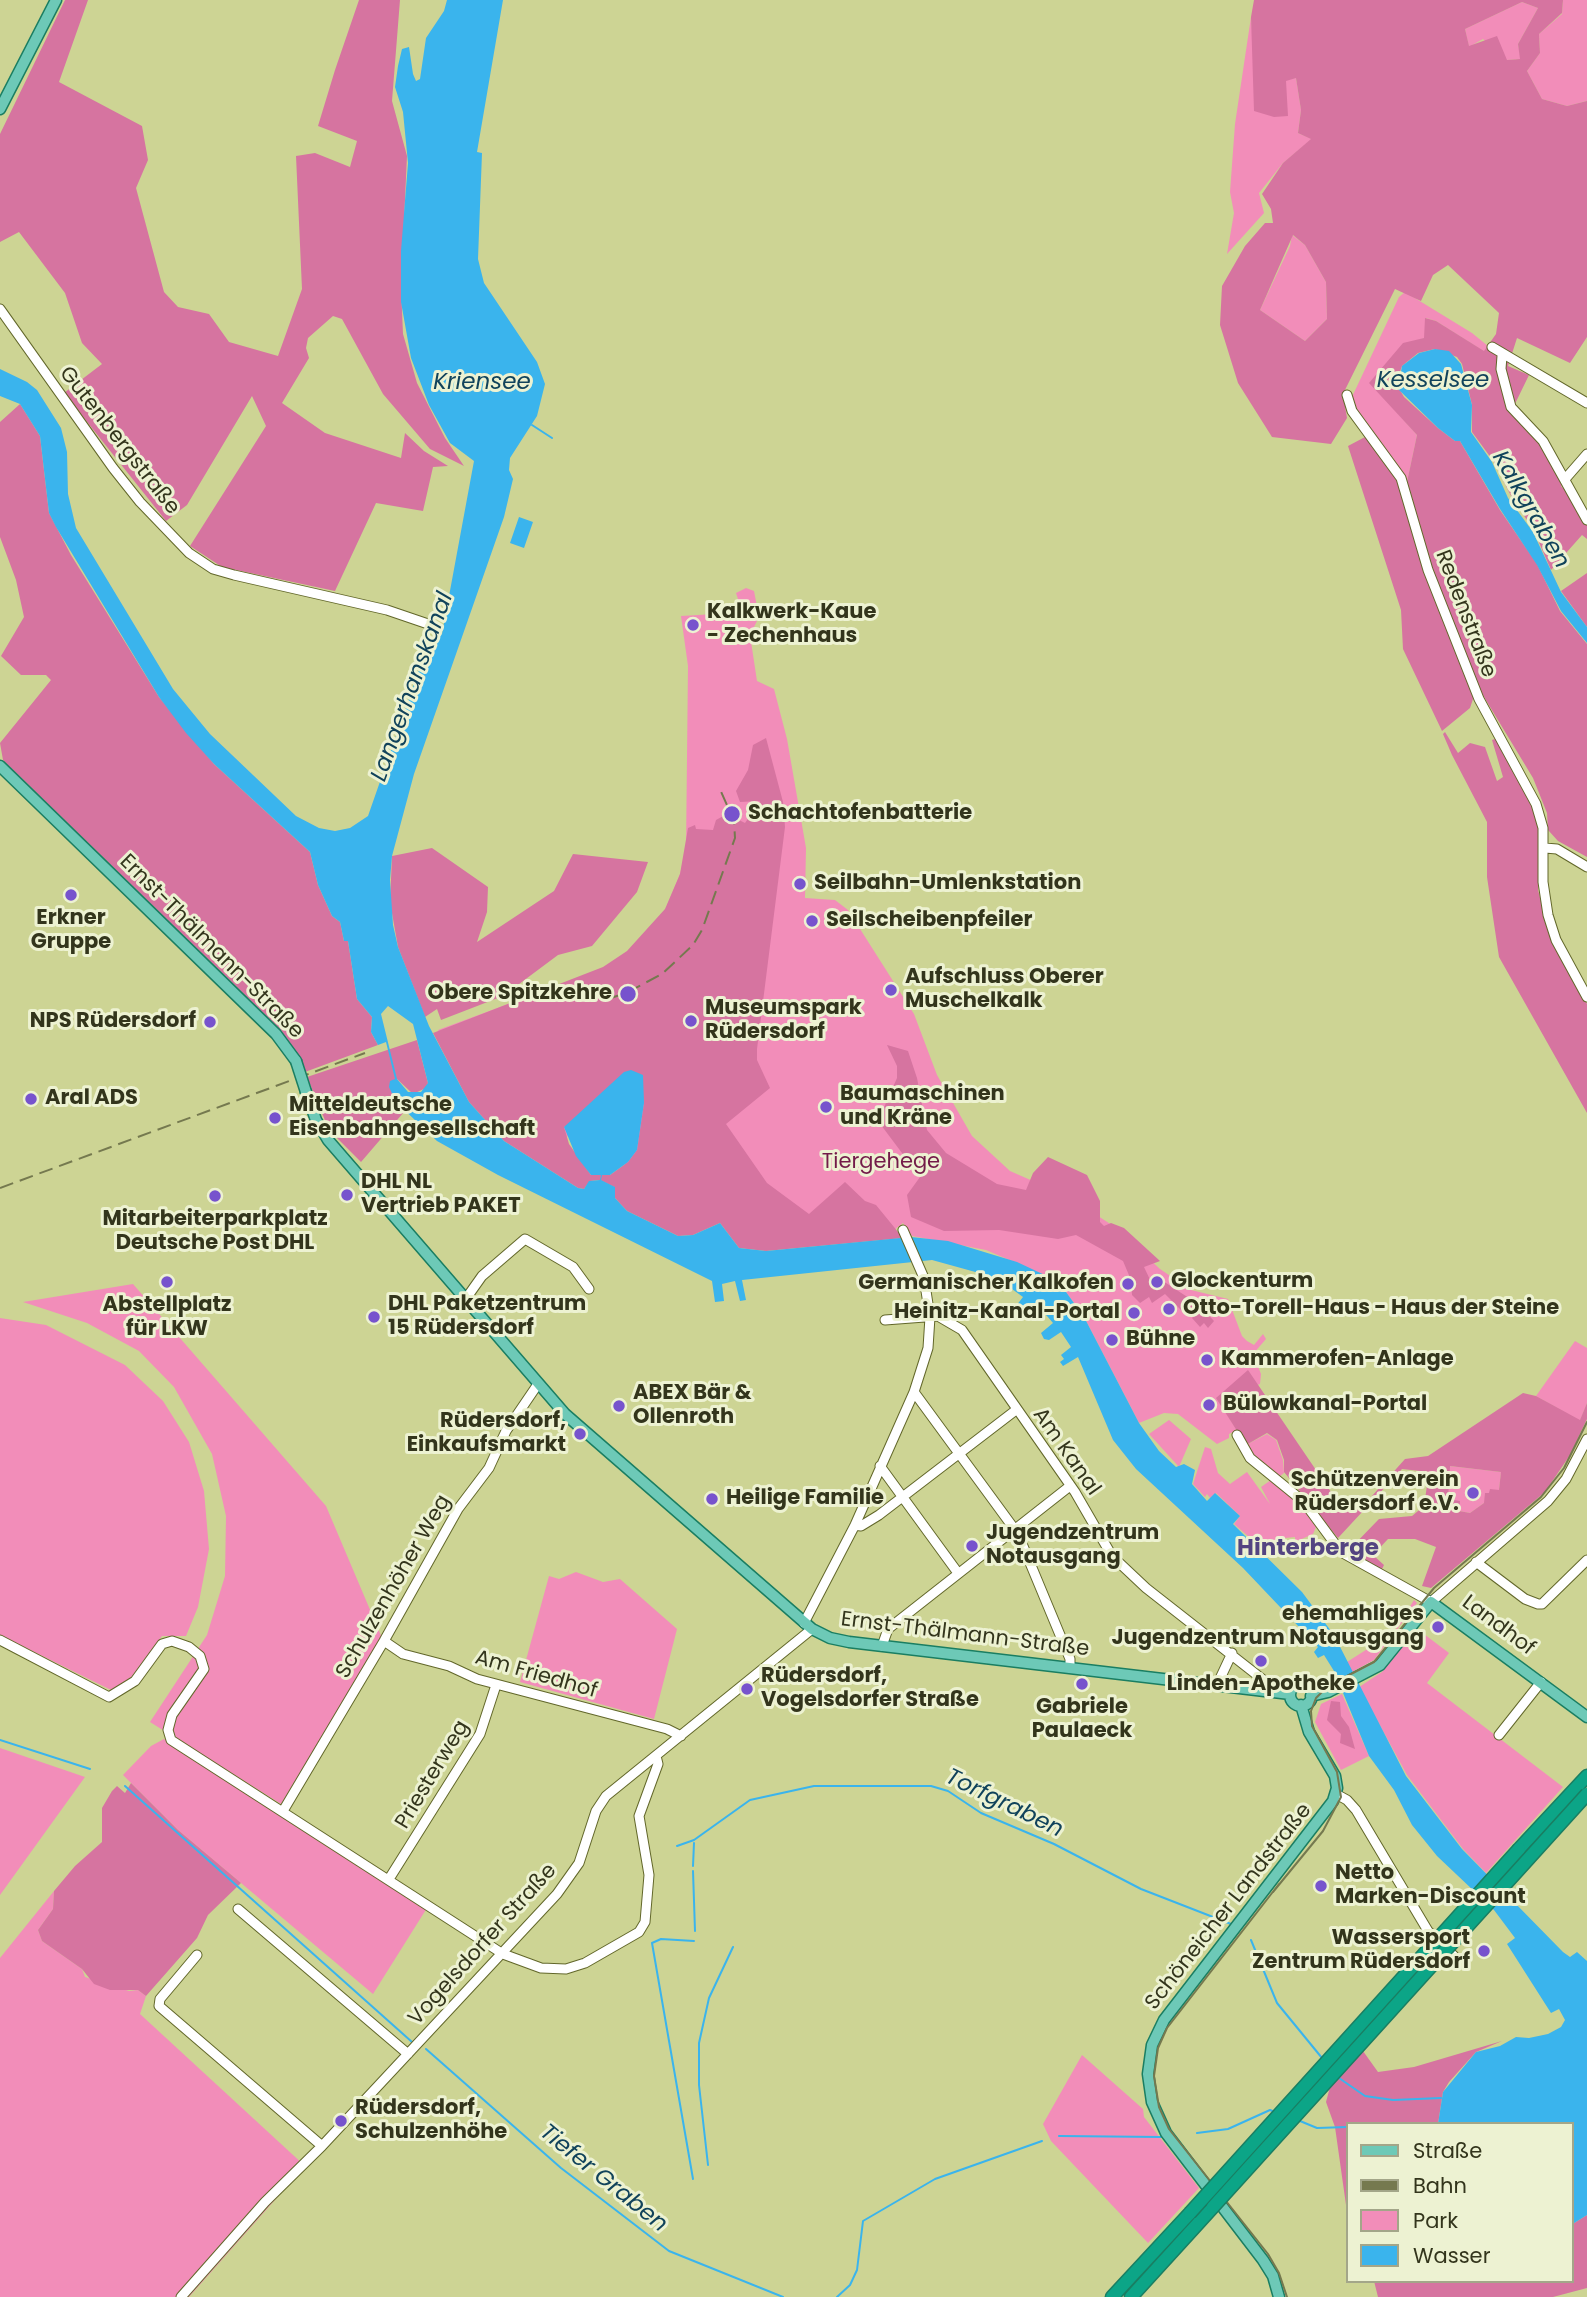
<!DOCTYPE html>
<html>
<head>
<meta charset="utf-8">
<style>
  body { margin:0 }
  #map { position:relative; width:1587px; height:2297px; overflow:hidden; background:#cdd494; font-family:Poppins,sans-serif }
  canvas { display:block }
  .legend { position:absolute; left:1346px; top:2122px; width:228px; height:161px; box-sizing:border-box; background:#edf2d2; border:2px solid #a3a689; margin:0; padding:9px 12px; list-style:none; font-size:21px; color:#33351c }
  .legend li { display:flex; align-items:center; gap:14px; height:35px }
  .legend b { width:35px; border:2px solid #a3a689 }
</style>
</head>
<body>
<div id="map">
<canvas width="1587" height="2297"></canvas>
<ul class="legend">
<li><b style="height:9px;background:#6dc9b7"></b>Straße</li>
<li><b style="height:9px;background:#75794f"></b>Bahn</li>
<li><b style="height:19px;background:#f28db9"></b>Park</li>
<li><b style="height:19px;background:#3ab4ed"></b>Wasser</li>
</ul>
</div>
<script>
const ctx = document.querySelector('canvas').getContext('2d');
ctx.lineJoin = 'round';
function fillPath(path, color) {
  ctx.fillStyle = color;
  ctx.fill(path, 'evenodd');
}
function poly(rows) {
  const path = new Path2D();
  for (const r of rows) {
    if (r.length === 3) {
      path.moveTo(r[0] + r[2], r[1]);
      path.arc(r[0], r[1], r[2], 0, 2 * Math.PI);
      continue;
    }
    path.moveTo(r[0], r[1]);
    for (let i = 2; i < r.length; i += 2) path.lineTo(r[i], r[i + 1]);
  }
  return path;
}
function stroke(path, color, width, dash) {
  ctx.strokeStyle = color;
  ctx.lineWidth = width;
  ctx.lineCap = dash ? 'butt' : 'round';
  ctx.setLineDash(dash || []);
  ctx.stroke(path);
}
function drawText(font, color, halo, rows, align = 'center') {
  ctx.font = font + ' Poppins,sans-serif';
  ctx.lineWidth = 6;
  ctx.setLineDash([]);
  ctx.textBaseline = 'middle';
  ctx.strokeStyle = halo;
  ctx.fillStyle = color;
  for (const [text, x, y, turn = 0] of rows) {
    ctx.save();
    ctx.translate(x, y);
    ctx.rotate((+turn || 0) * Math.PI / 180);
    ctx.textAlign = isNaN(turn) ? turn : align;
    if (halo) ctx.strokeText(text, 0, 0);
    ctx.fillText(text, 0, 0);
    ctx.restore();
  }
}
fillPath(poly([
  [1563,0,1587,0,1587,101,1567,106,1542,99,1527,71,1540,53,1539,34,1562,14],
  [1522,2,1538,8,1518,44,1521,59,1507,60,1483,39,1469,47,1465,29],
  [1251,17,1256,82,1296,78,1301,110,1298,133,1312,139,1283,163,1259,193,1264,213,1227,254,1234,213,1230,192,1235,124],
  [1292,235,1305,245,1326,282,1327,319,1305,341,1260,310,1290,246],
  [1405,292,1472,333,1499,355,1496,359,1436,321,1426,318,1425,338,1413,342,1370,382,1417,435,1407,482,1398,466,1357,415,1351,399,1399,297],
  [746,588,754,591,759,617,750,635,757,681,774,689,787,739,806,848,805,898,835,900,848,910,914,1014,937,1075,972,1136,1010,1171,1067,1196,1115,1227,1160,1269,1191,1290,1228,1299,1242,1336,1247,1341,1254,1345,1263,1334,1266,1339,1253,1354,1261,1374,1260,1384,1218,1400,1237,1430,1229,1434,1229,1438,1217,1444,1178,1414,1164,1413,1139,1423,1084,1317,1066,1292,1049,1277,986,1250,912,1236,903,1223,894,1230,753,1228,475,1091,438,1030,608,967,632,950,664,913,680,874,686,848,688,666,681,616,715,614,725,619,738,599,736,593],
  [133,1284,326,1506,382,1638,281,1804,150,1722,207,1635,225,1576,226,1516,212,1454,174,1387,139,1351,87,1323,23,1302],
  [0,1318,46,1325,125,1365,163,1401,189,1442,204,1491,209,1549,198,1607,186,1636,162,1636,127,1683,111,1690,0,1635],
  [1575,1341,1587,1348,1587,1403,1580,1421,1536,1396],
  [1169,1420,1191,1439,1179,1467,1149,1434],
  [1267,1434,1276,1440,1283,1460,1284,1473,1279,1477,1257,1461,1246,1445],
  [1205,1447,1211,1449,1218,1473,1230,1484,1247,1472,1270,1504,1261,1487,1271,1480,1297,1501,1316,1527,1313,1534,1295,1542,1295,1537,1285,1538,1264,1550,1234,1524,1240,1516,1216,1493,1210,1498,1207,1494,1205,1497,1193,1484],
  [1449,1466,1501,1472,1499,1490,1489,1494,1484,1503,1470,1513,1459,1511,1448,1499],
  [576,1572,603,1582,620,1579,677,1629,654,1719,520,1682,549,1576,559,1579],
  [1414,1600,1417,1603,1374,1660,1352,1672,1347,1662,1394,1632],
  [1416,1628,1449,1653,1427,1683,1563,1787,1486,1873,1463,1849,1407,1775,1359,1687,1382,1672],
  [1342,1694,1369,1756,1341,1770,1315,1722,1321,1704],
  [164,1739,427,1908,373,1994,178,1830,123,1775,151,1746],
  [0,1748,85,1777,0,1895],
  [54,1891,53,1909,38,1930,42,1941,82,1969,85,1977,129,1991,138,1990,146,1996,140,2014,305,2166,189,2297,0,2297,0,1958],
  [1082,2055,1143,2109,1144,2117,1199,2188,1148,2243,1051,2141,1043,2124]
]), '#f28db9');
fillPath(poly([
  [65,0,88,0,59,82,142,126,148,160,136,188,164,292,178,307,209,314,229,342,278,356,302,289,296,156,315,153,350,167,357,141,318,126,335,70,359,0,400,0,392,101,407,156,401,287,403,334,417,383,445,438,464,466,430,449,383,394,342,319,333,316,308,338,306,348,309,358,282,403,325,433,401,458,405,433,424,451,448,466,433,467,423,511,376,503,335,591,222,567,190,546,266,426,252,396,187,505,166,521,64,393,102,364,82,343,65,293,19,232,0,242,0,134],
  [1254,0,1563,0,1562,13,1539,34,1540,53,1527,71,1542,99,1567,106,1587,101,1587,337,1570,363,1517,338,1508,366,1529,375,1512,410,1542,447,1564,484,1561,486,1587,513,1587,539,1582,535,1551,570,1534,531,1510,494,1494,462,1472,432,1472,405,1462,364,1457,357,1435,349,1418,353,1402,366,1396,383,1404,397,1438,428,1455,441,1460,441,1500,510,1537,564,1560,611,1587,644,1587,857,1558,841,1548,830,1547,813,1533,778,1481,692,1432,572,1407,482,1417,435,1369,383,1403,343,1424,338,1425,318,1436,321,1484,351,1496,334,1499,313,1448,265,1433,275,1421,301,1395,289,1343,394,1347,418,1331,444,1272,437,1238,383,1220,325,1222,286,1245,246,1265,223,1273,223,1271,209,1262,194,1283,163,1311,139,1298,133,1301,110,1296,78,1286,81,1288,116,1274,117,1254,111,1251,17],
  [1522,2,1538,8,1518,44,1520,59,1507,60,1497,36,1469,46,1465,29],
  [1293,235,1305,245,1326,282,1327,319,1305,341,1260,310],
  [20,404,40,436,49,513,71,555,159,697,214,764,310,852,318,885,332,916,340,922,344,941,348,941,357,999,372,1017,371,1032,378,1045,305,1072,301,1060,298,1059,281,1030,3,760,0,743,51,680,46,675,21,675,1,656,24,617,16,580,0,537,0,422],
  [1365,437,1391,468,1401,486,1475,693,1470,708,1442,731,1403,649,1401,610,1348,446],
  [1587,573,1587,627,1561,591],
  [1445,732,1458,753,1470,743,1485,747,1497,781,1503,777,1492,740,1498,738,1540,824,1538,890,1547,924,1558,951,1587,1004,1587,1113,1499,957,1487,877,1487,822,1452,755,1443,734],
  [766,738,783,802,785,827,757,1049,757,1060,770,1088,726,1124,767,1183,809,1214,845,1182,865,1201,876,1205,903,1238,766,1251,739,1248,720,1223,693,1235,678,1236,627,1211,615,1198,614,1187,600,1180,590,1181,584,1189,578,1188,504,1141,469,1102,433,1033,603,967,627,951,665,909,680,874,688,828,695,825,696,829,713,830,716,820,727,814,745,823,760,801,740,802,736,791,748,770,753,745],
  [642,1093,644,1103,637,1150,628,1162,610,1175,591,1175,569,1144,564,1127],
  [432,848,488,887,487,912,477,942,554,891,573,854,648,862,637,892,592,946,558,955,503,996,441,1020,437,1009,425,1017,398,947,390,902,392,856],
  [417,1040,428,1083,426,1088,413,1094,397,1079,390,1087,404,1112,361,1162,329,1130,307,1077],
  [887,1045,908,1051,917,1078,927,1130,946,1153,997,1184,1026,1190,1033,1173,1048,1157,1087,1175,1100,1201,1100,1222,1104,1226,1111,1223,1124,1228,1160,1261,1144,1267,1153,1286,1161,1286,1163,1281,1198,1304,1214,1321,1208,1328,1204,1323,1200,1327,1192,1318,1195,1315,1191,1309,1182,1311,1165,1294,1152,1303,1149,1297,1140,1303,1132,1295,1131,1280,1123,1261,1076,1235,1058,1239,999,1230,944,1231,911,1217,907,1195,920,1177,878,1121,897,1078,897,1066],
  [1248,1370,1335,1498,1363,1506,1405,1459,1428,1456,1523,1393,1536,1396,1580,1420,1587,1403,1587,1419,1570,1455,1545,1492,1431,1588,1422,1586,1436,1547,1415,1539,1388,1539,1373,1555,1384,1565,1381,1571,1347,1552,1379,1519,1412,1516,1424,1506,1429,1472,1402,1469,1338,1538,1284,1472,1284,1460,1277,1440,1267,1433,1246,1445,1216,1398],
  [1450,1466,1501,1472,1499,1490,1490,1489,1489,1493,1485,1493,1484,1503,1470,1513,1459,1511,1460,1501,1448,1499],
  [1331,1701,1340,1702,1341,1716,1349,1727,1355,1749,1340,1743,1341,1734,1327,1720],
  [131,1783,178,1830,241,1883,208,1915,197,1938,146,1996,138,1990,110,1990,94,1984,82,1969,42,1941,38,1930,53,1909,54,1891,75,1866,102,1842,102,1808,112,1791,117,1786,125,1793],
  [1502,2041,1476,2052,1449,2082,1443,2092,1438,2124,1347,2124,1347,2212,1335,2127,1326,2102,1330,2087,1363,2051,1378,2072,1414,2067],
  [1587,2215,1587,2288,1553,2297,1378,2297,1374,2281,1571,2281,1571,2225]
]), '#d674a0');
fillPath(poly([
  [447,0,503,0,477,152,482,153,478,259,484,283,537,362,545,384,537,416,510,458,509,470,513,479,504,517,414,774,392,856,390,880,393,925,398,947,429,1026,469,1102,504,1141,578,1188,584,1189,589,1181,600,1180,601,1175,591,1175,576,1156,564,1127,624,1072,631,1070,643,1075,644,1103,637,1150,628,1162,610,1175,602,1175,601,1180,615,1187,615,1198,627,1211,678,1236,693,1235,720,1223,739,1248,766,1251,911,1237,948,1241,1017,1262,1049,1277,1066,1292,1084,1317,1139,1423,1159,1451,1176,1467,1184,1464,1195,1470,1192,1484,1207,1501,1215,1493,1240,1516,1233,1524,1302,1592,1334,1635,1406,1776,1462,1849,1563,1952,1570,1957,1577,1952,1587,1961,1587,2215,1571,2225,1571,2124,1438,2124,1443,2092,1476,2052,1500,2046,1516,2037,1529,2038,1548,2034,1561,2027,1565,2020,1559,2009,1551,2013,1507,1944,1515,1938,1494,1910,1437,1856,1412,1825,1394,1790,1369,1756,1334,1671,1324,1655,1318,1658,1314,1652,1318,1647,1243,1568,1136,1469,1113,1440,1078,1357,1063,1366,1060,1362,1064,1359,1061,1355,1071,1347,1061,1332,1049,1340,1044,1339,1041,1333,1053,1323,1047,1316,1037,1306,1027,1316,1016,1306,1023,1297,1012,1289,1009,1292,998,1286,999,1282,979,1273,932,1260,742,1280,746,1300,740,1301,735,1281,722,1284,724,1301,715,1302,712,1281,498,1175,437,1141,396,1102,389,1087,390,1081,395,1079,386,1042,378,1045,371,1032,372,1017,357,999,348,941,344,941,340,922,332,916,318,885,310,852,214,764,186,733,159,697,56,527,49,513,40,436,20,404,0,396,0,369,27,382,37,390,61,428,67,452,68,494,76,528,173,689,210,734,296,816,319,828,335,831,350,828,368,816,427,647,442,634,474,461,450,443,429,405,411,358,401,302,401,251,408,163,403,112,395,87,398,66,402,49,409,47,413,74,416,81,420,79,426,38,444,11],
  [388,1006,413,1024,428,1083,421,1092,408,1092,397,1079,381,1014],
  [1435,349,1449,351,1461,364,1472,405,1471,432,1492,462,1508,498,1533,532,1561,592,1587,627,1587,643,1561,611,1537,565,1500,509,1460,441,1455,441,1438,428,1398,389,1402,366,1419,353],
  [519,517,533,522,524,548,510,543]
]), '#3ab4ed');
stroke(poly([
  [532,425,552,438],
  [0,1740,90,1769],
  [125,1786,412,2042],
  [677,1846,694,1840,750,1800,814,1786,931,1786,948,1791,981,1813,1054,1844,1141,1889,1231,1924],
  [693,1866,694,1843],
  [693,1871,695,1931],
  [1251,1940,1277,2003,1322,2058],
  [426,2049,561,2168,669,2251,783,2297],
  [1339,2078,1365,2096,1393,2100,1441,2098],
  [1300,2121,1317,2128,1347,2127],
  [1197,2133,1228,2129,1270,2110,1275,2112],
  [1059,2136,1161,2137],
  [708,2165,699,2085,699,2043,709,1998,733,1947],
  [693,2179,652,1943,661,1939,694,1941],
  [837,2297,850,2285,857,2270,863,2221,935,2179,1042,2141]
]), '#3ab4ed', 2);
const minor = poly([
  [0,309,113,468,140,502,189,553,213,569,234,575,387,610,431,625],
  [1492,347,1587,403],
  [1502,356,1501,369,1511,407,1543,441,1587,520],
  [1347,395,1352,411,1401,478,1428,570,1479,699,1536,804,1543,828,1543,882,1548,915,1556,940,1587,997],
  [1566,478,1587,454],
  [1545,848,1557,849,1587,867],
  [465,1300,482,1276,525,1239,573,1267,589,1289],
  [885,1320,938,1316,962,1330,1075,1492,1112,1556,1146,1588,1266,1682,1269,1691],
  [914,1392,1018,1534,1070,1659,1070,1668],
  [1237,1435,1250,1458,1304,1502,1341,1552,1431,1602,1548,1501,1566,1479,1587,1439],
  [880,1466,958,1573],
  [855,1525,861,1526,879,1515,1016,1410],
  [1476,1562,1525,1599,1538,1604,1542,1604,1587,1560],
  [804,1623,855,1525,914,1392,928,1348,930,1317,924,1278,903,1230],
  [0,1640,109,1697,135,1681,162,1644,172,1641,189,1647,200,1656,204,1669,172,1715,168,1730,171,1740,503,1954,541,1968,566,1969,585,1963,639,1932,645,1922,649,1875,639,1816,658,1764,656,1756],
  [384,1641,403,1654,449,1666,477,1679,667,1729,681,1736],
  [882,1646,888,1629,1070,1486],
  [1217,1685,1232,1653],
  [1499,1735,1541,1682],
  [1336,1794,1347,1800,1356,1810,1428,1931,1454,1956],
  [283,1811,384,1641,458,1509,489,1468,506,1431,538,1384],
  [389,1879,480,1734,496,1685],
  [238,1909,408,2054],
  [197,1955,160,1999,159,2006,322,2146],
  [181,2297,265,2202,322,2146,557,1894,579,1863,596,1811,606,1796,812,1629]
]);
const major = poly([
  [0,109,56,0],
  [0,766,276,1034,296,1061],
  [306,1092,316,1120,328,1140,565,1414,812,1629,830,1638,849,1642,1290,1694],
  [1301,1695,11],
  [1311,1696,1328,1692,1380,1665,1431,1602,1587,1717],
  [1279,2297,1273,2276,1263,2260,1166,2133,1152,2102,1148,2074,1152,2045,1164,2020,1333,1801,1337,1788,1335,1776,1309,1732,1301,1705]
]);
const highway = poly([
  [1519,1849,1587,1776],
  [1112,2297,1190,2213],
  [1131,2297,1213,2207]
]);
stroke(minor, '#62672a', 11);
stroke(major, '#1a7e62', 13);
stroke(highway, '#1a7e62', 15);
stroke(minor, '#fff', 9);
stroke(major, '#6dc9b7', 10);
stroke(highway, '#0ca587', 12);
stroke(poly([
  [1279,1884,1167,2028,1158,2048,1154,2076,1159,2107,1169,2129,1268,2254,1279,2273,1287,2297],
  [1273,1892,1323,1831,1341,1797,1337,1772,1312,1726,1311,1711,1316,1698,1328,1686,1374,1662,1434,1588,1541,1497,1564,1468,1587,1422]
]), '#75794f', 2);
stroke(poly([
  [608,999,626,993,662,974,693,945,702,930,735,838,734,821,719,787],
  [0,1188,365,1053]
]), '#75794f', 2, [14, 7]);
const majorBridge = poly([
  [296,1061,306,1092]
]);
const highwayBridge = poly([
  [1213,2207,1587,1794],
  [1190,2213,1519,1849]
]);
stroke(majorBridge, '#1a7e62', 13, []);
stroke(highwayBridge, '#1a7e62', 15, []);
stroke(majorBridge, '#6dc9b7', 10);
stroke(highwayBridge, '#0ca587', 12);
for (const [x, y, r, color] of [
  [693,625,7,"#7753cd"],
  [732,814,9,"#7753cd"],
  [800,884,7,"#7753cd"],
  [71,895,7,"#7753cd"],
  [812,921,7,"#7753cd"],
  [891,990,7,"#7753cd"],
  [628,994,9,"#7753cd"],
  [691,1021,7,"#7753cd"],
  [210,1022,7,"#7753cd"],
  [31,1099,7,"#7753cd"],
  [826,1107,7,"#7753cd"],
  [275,1118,7,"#7753cd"],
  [347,1195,7,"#7753cd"],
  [215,1196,7,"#7753cd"],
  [167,1282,7,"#7753cd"],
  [1157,1282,7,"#7753cd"],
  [1128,1284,7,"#7753cd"],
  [1169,1309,7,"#7753cd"],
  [1134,1313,7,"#7753cd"],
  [374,1317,7,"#7753cd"],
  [1112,1340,7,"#7753cd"],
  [1207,1360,7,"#7753cd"],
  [1209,1405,7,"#7753cd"],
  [619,1406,7,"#7753cd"],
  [580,1434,7,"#7753cd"],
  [1473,1493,7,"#7753cd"],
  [712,1499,7,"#7753cd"],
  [972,1546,7,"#7753cd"],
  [1438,1627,7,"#7753cd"],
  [1261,1661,7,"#7753cd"],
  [1082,1684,7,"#7753cd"],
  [747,1689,7,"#7753cd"],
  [1321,1886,7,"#7753cd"],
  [1484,1951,7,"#7753cd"],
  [341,2121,7,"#7753cd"]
]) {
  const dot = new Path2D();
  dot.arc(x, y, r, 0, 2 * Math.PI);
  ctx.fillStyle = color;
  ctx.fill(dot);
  stroke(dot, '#edf2d2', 2.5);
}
drawText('21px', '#33351c', '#edf2d2', [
  ["Gutenbergstraße",119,441,52],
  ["Redenstraße",1465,614,69],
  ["Ernst-Thälmann-Straße",211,947,45],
  ["Am Kanal",1066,1452,55],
  ["Schulzenhöher Weg",394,1587,-60],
  ["Landhof",1498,1626,37],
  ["Ernst-Thälmann-Straße",965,1635,7],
  ["Am Friedhof",536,1675,16],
  ["Priesterweg",433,1775,-59],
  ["Schöneicher Landstraße",1229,1907,-52],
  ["Vogelsdorfer Straße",483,1945,-48]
]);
drawText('bold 21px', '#33351c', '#edf2d2', [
  ["Kalkwerk-Kaue",707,613],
  ["- Zechenhaus",707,637],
  ["Schachtofenbatterie",748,814],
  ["Seilbahn-Umlenkstation",814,884],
  ["Erkner",71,919,"center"],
  ["Gruppe",71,943,"center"],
  ["Seilscheibenpfeiler",826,921],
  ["Aufschluss Oberer",905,978],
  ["Muschelkalk",905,1002],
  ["Obere Spitzkehre",612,994,"right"],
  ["Museumspark",705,1009],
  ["Rüdersdorf",705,1033],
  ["NPS Rüdersdorf",196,1022,"right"],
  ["Baumaschinen",840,1095],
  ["und Kräne",840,1119],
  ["Aral ADS",45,1099],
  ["Mitteldeutsche",289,1106],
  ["Eisenbahngesellschaft",289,1130],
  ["DHL NL",361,1183],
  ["Vertrieb PAKET",361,1207],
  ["Mitarbeiterparkplatz",215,1220,"center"],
  ["Deutsche Post DHL",215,1244,"center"],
  ["Glockenturm",1171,1282],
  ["Germanischer Kalkofen",1114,1284,"right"],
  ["DHL Paketzentrum",388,1305],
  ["15 Rüdersdorf",388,1329],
  ["Abstellplatz",167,1306,"center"],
  ["für LKW",167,1330,"center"],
  ["Otto-Torell-Haus - Haus der Steine",1183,1309],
  ["Heinitz-Kanal-Portal",1120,1313,"right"],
  ["Bühne",1126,1340],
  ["Kammerofen-Anlage",1221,1360],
  ["ABEX Bär &",633,1394],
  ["Ollenroth",633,1418],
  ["Bülowkanal-Portal",1223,1405],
  ["Rüdersdorf,",566,1422,"right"],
  ["Einkaufsmarkt",566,1446,"right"],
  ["Schützenverein",1459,1481,"right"],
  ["Rüdersdorf e.V.",1459,1505,"right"],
  ["Heilige Familie",726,1499],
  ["Jugendzentrum",986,1534],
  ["Notausgang",986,1558],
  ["ehemahliges",1424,1615,"right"],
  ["Jugendzentrum Notausgang",1424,1639,"right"],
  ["Rüdersdorf,",761,1677],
  ["Vogelsdorfer Straße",761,1701],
  ["Linden-Apotheke",1261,1685,"center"],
  ["Gabriele",1082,1708,"center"],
  ["Paulaeck",1082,1732,"center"],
  ["Netto",1335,1874],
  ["Marken-Discount",1335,1898],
  ["Wassersport",1470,1939,"right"],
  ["Zentrum Rüdersdorf",1470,1963,"right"],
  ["Rüdersdorf,",355,2109],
  ["Schulzenhöhe",355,2133]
], 'left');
drawText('21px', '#731b49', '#edf2d2', [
  ["Tiergehege",881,1163]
]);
drawText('italic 23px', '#11435b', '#edf2d2', [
  ["Kesselsee",1433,381],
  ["Kriensee",482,383],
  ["Kalkgraben",1530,510,60],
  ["Langerhanskanal",413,687,-70],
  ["Torfgraben",1004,1804,26],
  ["Tiefer Graben",603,2179,39]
]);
drawText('bold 23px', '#534481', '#edf2d2', [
  ["Hinterberge",1308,1549]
]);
</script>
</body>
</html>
